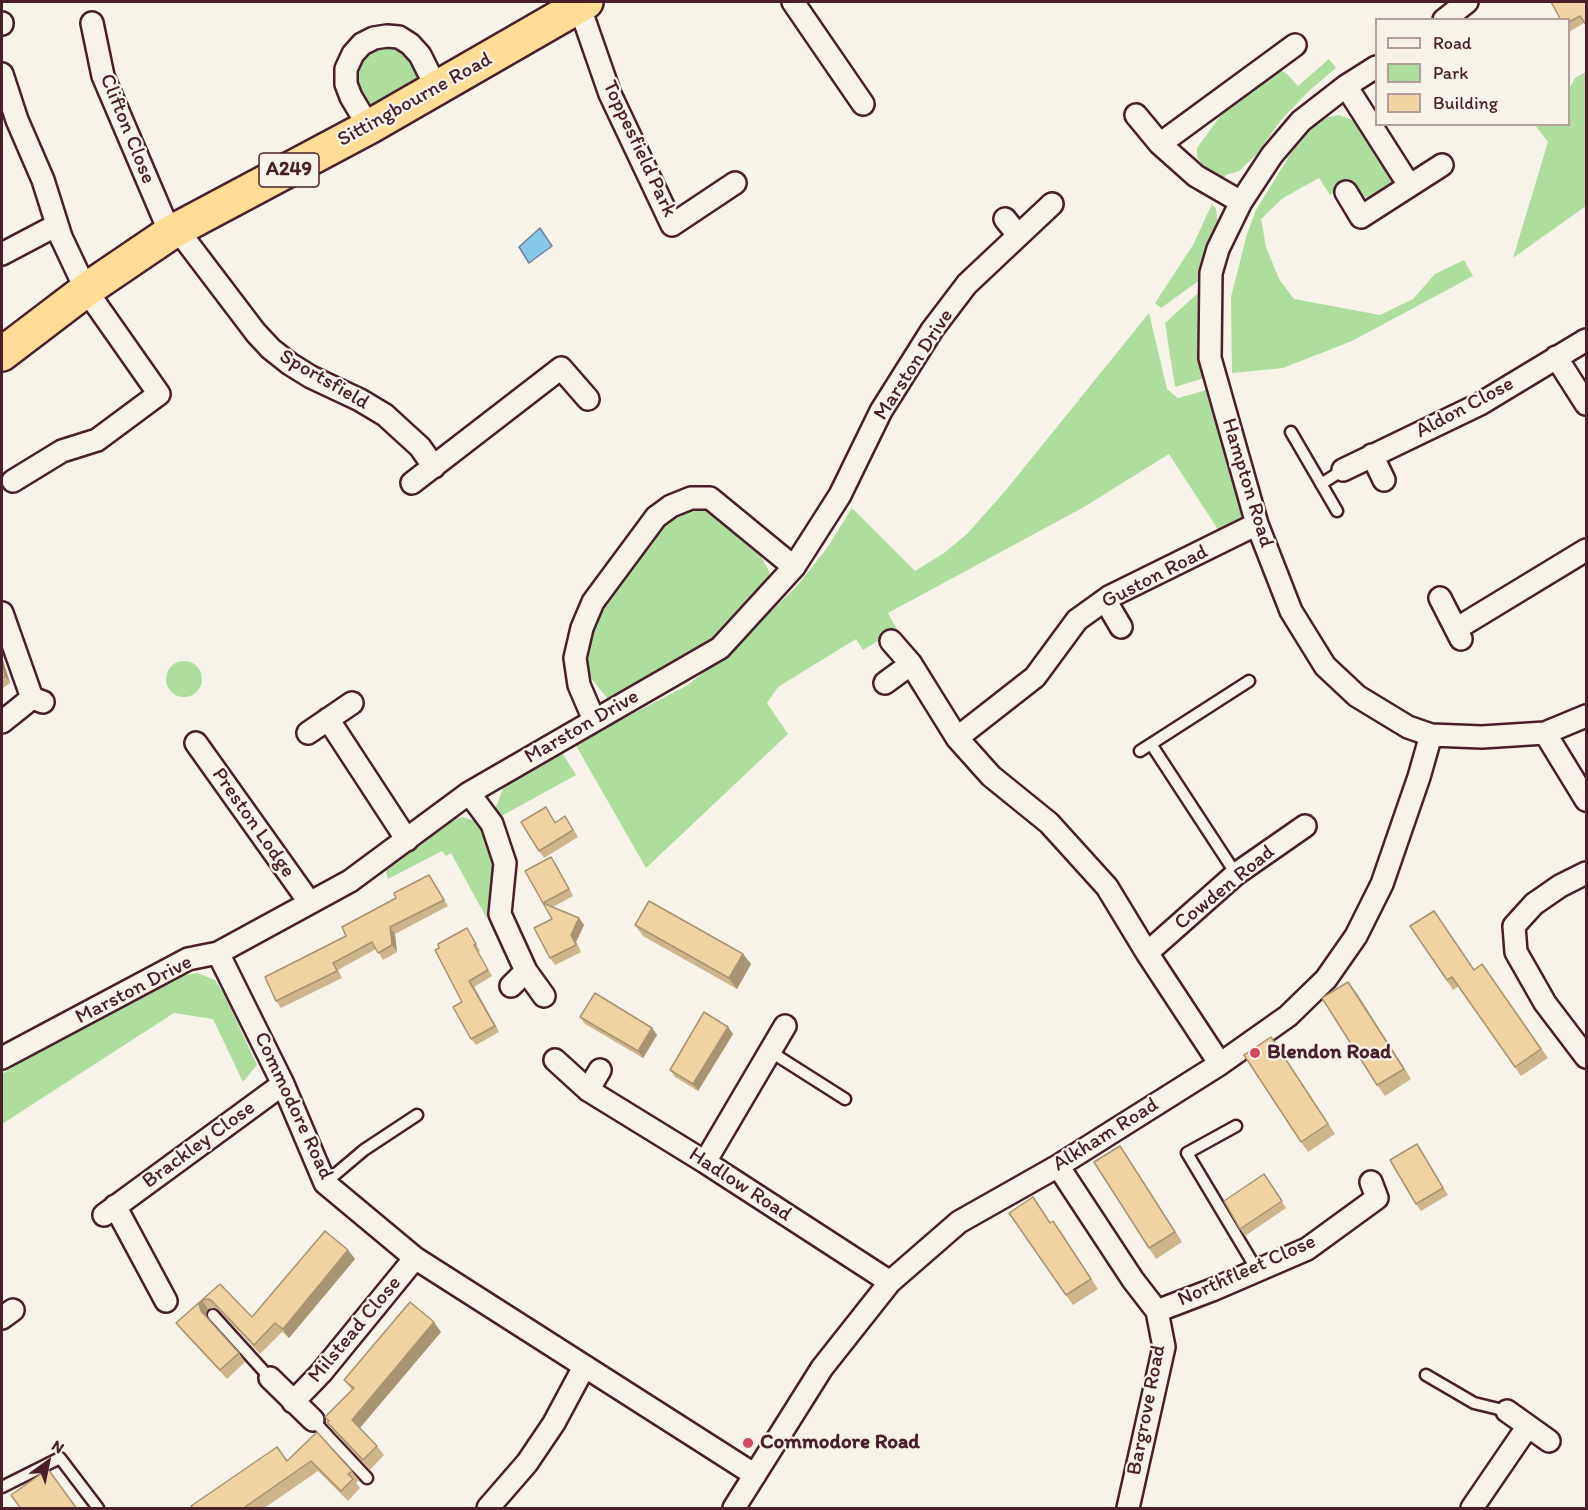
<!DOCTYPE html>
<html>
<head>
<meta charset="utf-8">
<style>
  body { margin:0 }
  #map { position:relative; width:1588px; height:1510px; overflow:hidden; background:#f7f3e8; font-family:Itim,sans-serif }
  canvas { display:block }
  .frame { position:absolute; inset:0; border:3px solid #4a1f2b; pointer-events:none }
  .legend { position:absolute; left:1375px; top:18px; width:195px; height:108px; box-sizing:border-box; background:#f7f3e8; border:2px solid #b29e9c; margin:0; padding:8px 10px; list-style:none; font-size:18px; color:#4a1f2b }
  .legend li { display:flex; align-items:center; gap:12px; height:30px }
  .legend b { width:30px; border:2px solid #b29e9c }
  .north { position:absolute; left:18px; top:1432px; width:60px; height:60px; -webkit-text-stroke:4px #f7f3e8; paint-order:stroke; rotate:33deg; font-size:16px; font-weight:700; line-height:24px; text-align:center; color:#4a1f2b }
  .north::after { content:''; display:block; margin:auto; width:21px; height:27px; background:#4a1f2b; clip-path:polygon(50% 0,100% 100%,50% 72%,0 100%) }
</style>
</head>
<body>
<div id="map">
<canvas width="1588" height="1510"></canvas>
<div class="frame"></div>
<ul class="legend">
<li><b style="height:8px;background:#f7f3e8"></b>Road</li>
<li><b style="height:16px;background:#aede9d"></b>Park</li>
<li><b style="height:16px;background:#f0d2a3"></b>Building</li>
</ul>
<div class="north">N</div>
</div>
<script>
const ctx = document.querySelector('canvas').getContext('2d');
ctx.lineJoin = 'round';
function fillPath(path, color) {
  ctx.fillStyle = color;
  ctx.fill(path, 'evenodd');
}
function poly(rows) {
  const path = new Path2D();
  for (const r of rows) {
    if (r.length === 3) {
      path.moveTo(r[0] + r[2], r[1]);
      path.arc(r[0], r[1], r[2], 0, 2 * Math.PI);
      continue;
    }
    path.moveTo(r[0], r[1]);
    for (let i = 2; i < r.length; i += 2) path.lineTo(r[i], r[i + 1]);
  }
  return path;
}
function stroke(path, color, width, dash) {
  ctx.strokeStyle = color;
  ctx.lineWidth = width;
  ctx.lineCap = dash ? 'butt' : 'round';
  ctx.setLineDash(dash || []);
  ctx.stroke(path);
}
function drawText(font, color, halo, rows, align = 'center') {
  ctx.font = font + ' Itim,sans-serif';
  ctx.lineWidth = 4.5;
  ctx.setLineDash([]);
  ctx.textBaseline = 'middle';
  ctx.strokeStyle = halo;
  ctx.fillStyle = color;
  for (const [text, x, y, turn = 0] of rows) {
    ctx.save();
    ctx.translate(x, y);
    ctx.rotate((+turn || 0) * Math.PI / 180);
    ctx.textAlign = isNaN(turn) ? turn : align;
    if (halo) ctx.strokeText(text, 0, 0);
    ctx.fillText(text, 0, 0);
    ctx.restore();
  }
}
fillPath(poly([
  [391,44,412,57,421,78,419,83,377,109,360,96,354,72,357,62,371,46],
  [1329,59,1336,68,1311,89,1282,119,1255,156,1239,171,1226,175,1221,181,1207,171,1197,157,1197,148,1218,119,1242,94,1278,69,1286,73,1298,86],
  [1586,72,1586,206,1513,258,1548,142,1535,125,1568,124,1569,89,1575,78],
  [1339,115,1361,123,1392,171,1392,183,1385,192,1375,198,1364,197,1354,191,1349,184,1330,195,1319,178,1283,198,1261,219,1266,247,1279,279,1294,299,1380,315,1413,299,1435,274,1464,260,1473,276,1352,341,1283,368,1232,373,1231,297,1247,234,1256,210,1291,153,1317,123,1329,117],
  [1212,204,1216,209,1218,225,1204,277,1161,308,1155,303,1193,245],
  [1207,285,1204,378,1175,387,1165,323],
  [1149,313,1167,389,1178,398,1207,390,1242,504,1242,520,1232,532,1219,531,1169,454,1084,507,888,613,897,630,863,650,856,639,778,687,767,703,788,734,646,868,575,744,688,685,727,653,796,587,827,548,852,508,915,571,944,553,967,534,1006,490],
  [710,498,757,549,770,573,757,593,712,639,676,664,624,696,607,698,575,658,582,628,656,517],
  [184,679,18],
  [561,751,576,775,498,818,495,809,505,784],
  [462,817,479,822,488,833,497,869,494,913,486,917,451,853,446,856,442,851,388,879,385,867,446,823],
  [197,973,215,980,226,998,257,1065,243,1082,213,1019,174,1013,2,1124,2,1074,71,1032,170,978]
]), '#aede9d');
const water = poly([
  [540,228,552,246,529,263,519,247,540,228]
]);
fillPath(water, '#87c8e8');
stroke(water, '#6f849c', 1.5);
const lane = poly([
  [1291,432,1337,511],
  [1321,484,1343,470],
  [1140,751,1151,744],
  [1236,874,1151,744,1249,681],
  [771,1052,845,1099],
  [1236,1126,1187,1153,1257,1270],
  [325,1183,364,1150,417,1115],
  [213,1315,270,1378],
  [1426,1375,1474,1403,1507,1411],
  [313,1420,367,1478],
  [2,1487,60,1458,98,1508]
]);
const street = poly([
  [793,2,863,104],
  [579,5,610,94,672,225,735,183],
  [1444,20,1467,2],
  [92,23,103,76,170,233],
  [2,24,2,23],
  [1376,67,1346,86,1301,121,1272,155,1241,202,1218,249,1211,273,1210,358,1257,524,1291,611,1325,666,1357,696,1408,727,1431,735,1482,737,1545,733,1586,716],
  [2,74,17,120,43,180,61,237,86,290,159,394,97,440,62,451,13,481],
  [1346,86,1409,185],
  [1136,115,1160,144,1196,176,1241,202],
  [369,127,351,97,346,84,346,69,353,54,362,44,374,38,387,36,399,37,410,44,420,55,437,89],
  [1160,144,1295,45],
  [1346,192,1361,217,1442,165],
  [1005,219,1018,235],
  [177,229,256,333,271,349,290,364,311,377,360,400,385,415,420,447,434,467],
  [2,254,57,225],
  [1556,357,1586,404],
  [1372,455,1384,480],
  [1343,470,1480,404,1586,340],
  [412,483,561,368,588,399],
  [1440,598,1461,639],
  [1105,600,1121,627],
  [2,613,32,698,43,702],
  [1456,629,1586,550],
  [891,641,911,664,957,738,991,776,1049,823,1107,887,1147,953,1220,1064],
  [885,683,911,664],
  [328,719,407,840],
  [594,720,579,685,575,658,582,628,593,602,656,517,671,506,691,498,710,498,794,567],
  [2,722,32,698],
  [308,733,352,703],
  [1545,733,1586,800],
  [957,738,1035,677,1077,620,1109,597,1257,524],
  [196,743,310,903],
  [469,793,492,824,505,863,500,914,526,971,544,996],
  [1586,873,1560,886,1534,904,1514,926,1516,952,1545,1003,1586,1057],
  [218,953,283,1084,325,1183,415,1258,755,1475],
  [1147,953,1236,874,1305,826],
  [511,986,526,971],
  [2,1058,188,959,218,953,350,881,469,793,720,648,794,567,840,495,881,411,932,330,967,284,1052,204],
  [555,1060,588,1090,705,1162,890,1282],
  [588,1090,600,1070],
  [705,1162,785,1026],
  [1058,1166,1133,1280,1157,1311,1212,1290,1307,1249,1377,1198,1371,1182],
  [115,1206,166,1301],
  [104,1215,283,1084],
  [2,1318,13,1310],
  [270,1378,313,1420],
  [293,1402,321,1373,415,1258],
  [1507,1411,1549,1441],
  [488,1508,527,1463,554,1423,584,1367],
  [734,1508,822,1368,890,1282,959,1222,1058,1166,1220,1064,1288,1016,1326,979,1356,936,1382,884,1419,777,1431,735],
  [1128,1508,1164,1347,1157,1311],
  [1472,1508,1528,1426]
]);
const highway = poly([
  [2,354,86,290,170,233,369,127,586,2]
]);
stroke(lane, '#4a1f2b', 15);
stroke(street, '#4a1f2b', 26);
stroke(highway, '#4a1f2b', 38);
stroke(lane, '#f7f3e8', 10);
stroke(street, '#f7f3e8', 21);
stroke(highway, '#fedd96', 33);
fillPath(poly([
  [1587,2,1587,27,1584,23,1569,32,1569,20],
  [2,657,10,683,2,689],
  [546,807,555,822,565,816,578,837,544,858,539,851],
  [551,857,556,864,573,896,553,907,579,918,584,925,576,942,581,952,555,965,550,958,552,919,525,871],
  [429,875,448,906,395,934,397,952,383,960,376,949,338,970,342,978,281,1008,276,1001,346,936,396,898],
  [635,925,743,954,751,964,737,989,643,936],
  [1410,926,1474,970,1482,964,1548,1058,1521,1076,1459,986,1453,990],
  [467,928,480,951,478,952,492,976,474,987,499,1032,476,1045,471,1039,462,1002,439,948],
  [1348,982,1411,1079,1385,1096,1377,1085],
  [580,1017,652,1028,657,1035,643,1058,585,1024],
  [728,1027,733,1034,698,1091,675,1077,670,1070],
  [1279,1048,1335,1134,1308,1152,1301,1142],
  [1120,1146,1182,1242,1156,1259,1149,1248],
  [1421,1151,1448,1195,1421,1211,1416,1204],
  [1264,1174,1286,1208,1245,1236,1240,1229],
  [1009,1213,1050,1223,1061,1232,1098,1289,1073,1305],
  [348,1250,355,1259,289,1338,282,1332,260,1354,219,1310,215,1308,208,1309,206,1313,207,1317,239,1353,245,1362,227,1379,183,1332,176,1323,220,1284,252,1317],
  [441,1332,360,1428,377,1446,384,1455,370,1470,334,1432,327,1422,328,1421,325,1417,352,1390,344,1380],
  [317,1432,352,1471,359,1480,356,1483,360,1488,348,1501,318,1471,263,1509,193,1509,287,1461]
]), '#ceb58c');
fillPath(poly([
  [2,657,10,683,5,676,2,664],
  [551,857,556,864,573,896,569,889],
  [579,918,584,925,576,942,581,952,571,935],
  [390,927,395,934,397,952,392,945],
  [743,954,751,964,737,989,729,978],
  [469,981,474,987,499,1032,495,1026],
  [1348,982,1356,992,1411,1079,1404,1069],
  [728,1027,733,1034,698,1091,693,1084],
  [652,1028,657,1035,643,1058,638,1051],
  [1120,1146,1127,1156,1182,1242,1175,1232],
  [348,1250,355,1259,289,1338,283,1329],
  [202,1300,208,1309,206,1313,207,1320,201,1311,199,1304],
  [434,1322,441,1332,358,1430,352,1420]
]), '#a89372');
const building = poly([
  [1551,2,1587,2,1587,26,1580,16,1569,22,1569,20,1561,20,1551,2],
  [2,664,5,676,2,678,2,664],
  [546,807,555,823,565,816,573,830,539,851,521,822,546,807],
  [551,857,569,889,543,903,579,918,571,935,576,945,550,958,534,928,552,919,525,871,551,857],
  [429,875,444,900,390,927,392,945,378,953,372,942,333,963,337,971,276,1001,265,977,346,936,342,927,396,898,394,893,429,875],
  [649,901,743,954,729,978,635,925,649,901],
  [1434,911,1474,970,1482,964,1541,1049,1515,1067,1452,977,1447,980,1410,926,1434,911],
  [467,928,476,944,474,945,488,970,469,981,495,1026,471,1039,453,1007,462,1002,435,950,439,948,438,944,467,928],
  [1348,982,1404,1069,1377,1085,1322,998,1348,982],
  [595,993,652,1028,638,1051,580,1017,595,993],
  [704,1012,728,1027,693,1084,670,1070,704,1012],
  [1271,1037,1328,1124,1301,1142,1244,1055,1271,1037],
  [1417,1144,1443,1188,1416,1204,1390,1160,1417,1144],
  [1120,1146,1175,1232,1149,1248,1094,1162,1120,1146],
  [1264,1174,1282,1201,1240,1229,1224,1201,1264,1174],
  [1033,1197,1050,1223,1053,1221,1091,1279,1066,1295,1009,1213,1033,1197],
  [325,1231,348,1250,283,1329,275,1323,254,1345,212,1301,208,1299,202,1300,199,1304,201,1311,239,1353,220,1370,176,1323,220,1284,252,1317,325,1231],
  [410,1302,434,1322,352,1420,377,1446,363,1460,327,1422,329,1421,325,1417,354,1388,344,1380,410,1302],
  [317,1432,352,1471,348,1474,353,1479,341,1491,311,1461,242,1509,193,1509,191,1506,277,1447,287,1461,317,1432],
  [48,1469,77,1509,21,1509,11,1495,48,1469]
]);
fillPath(building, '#f0d2a3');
stroke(building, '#a89372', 1.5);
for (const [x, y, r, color] of [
  [1255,1053,6,"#d1495b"],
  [748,1443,6,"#d1495b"]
]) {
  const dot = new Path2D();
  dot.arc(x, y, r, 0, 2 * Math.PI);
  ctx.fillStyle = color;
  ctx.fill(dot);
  stroke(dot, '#f7f3e8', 2);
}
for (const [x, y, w] of [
  [289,170,60]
]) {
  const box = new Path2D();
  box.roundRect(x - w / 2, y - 17, w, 34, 4.5);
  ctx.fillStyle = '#f7f3e8';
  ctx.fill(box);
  stroke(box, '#4a1f2b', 1.5);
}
drawText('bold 20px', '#4a1f2b', null, [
  ["A249",289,170]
]);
drawText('21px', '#4a1f2b', '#f7f3e8', [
  ["Sittingbourne Road",415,100,-29],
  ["Clifton Close",127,129,68],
  ["Toppesfield Park",639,149,65],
  ["Marston Drive",914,365,-57],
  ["Sportsfield",324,380,30],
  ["Aldon Close",1465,408,-28],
  ["Hampton Road",1247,483,73],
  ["Guston Road",1155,577,-27],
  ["Marston Drive",582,727,-30],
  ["Preston Lodge",253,823,55],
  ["Cowden Road",1225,888,-39],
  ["Marston Drive",134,990,-27],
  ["Commodore Road",293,1106,65],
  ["Alkham Road",1106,1135,-32],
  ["Brackley Close",199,1145,-36],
  ["Hadlow Road",740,1185,33],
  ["Northfleet Close",1247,1271,-24],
  ["Milstead Close",355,1330,-50],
  ["Bargrove Road",1147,1410,-79]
]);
drawText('bold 21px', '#4a1f2b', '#f7f3e8', [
  ["Blendon Road",1267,1053],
  ["Commodore Road",760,1443]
], 'left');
</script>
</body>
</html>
